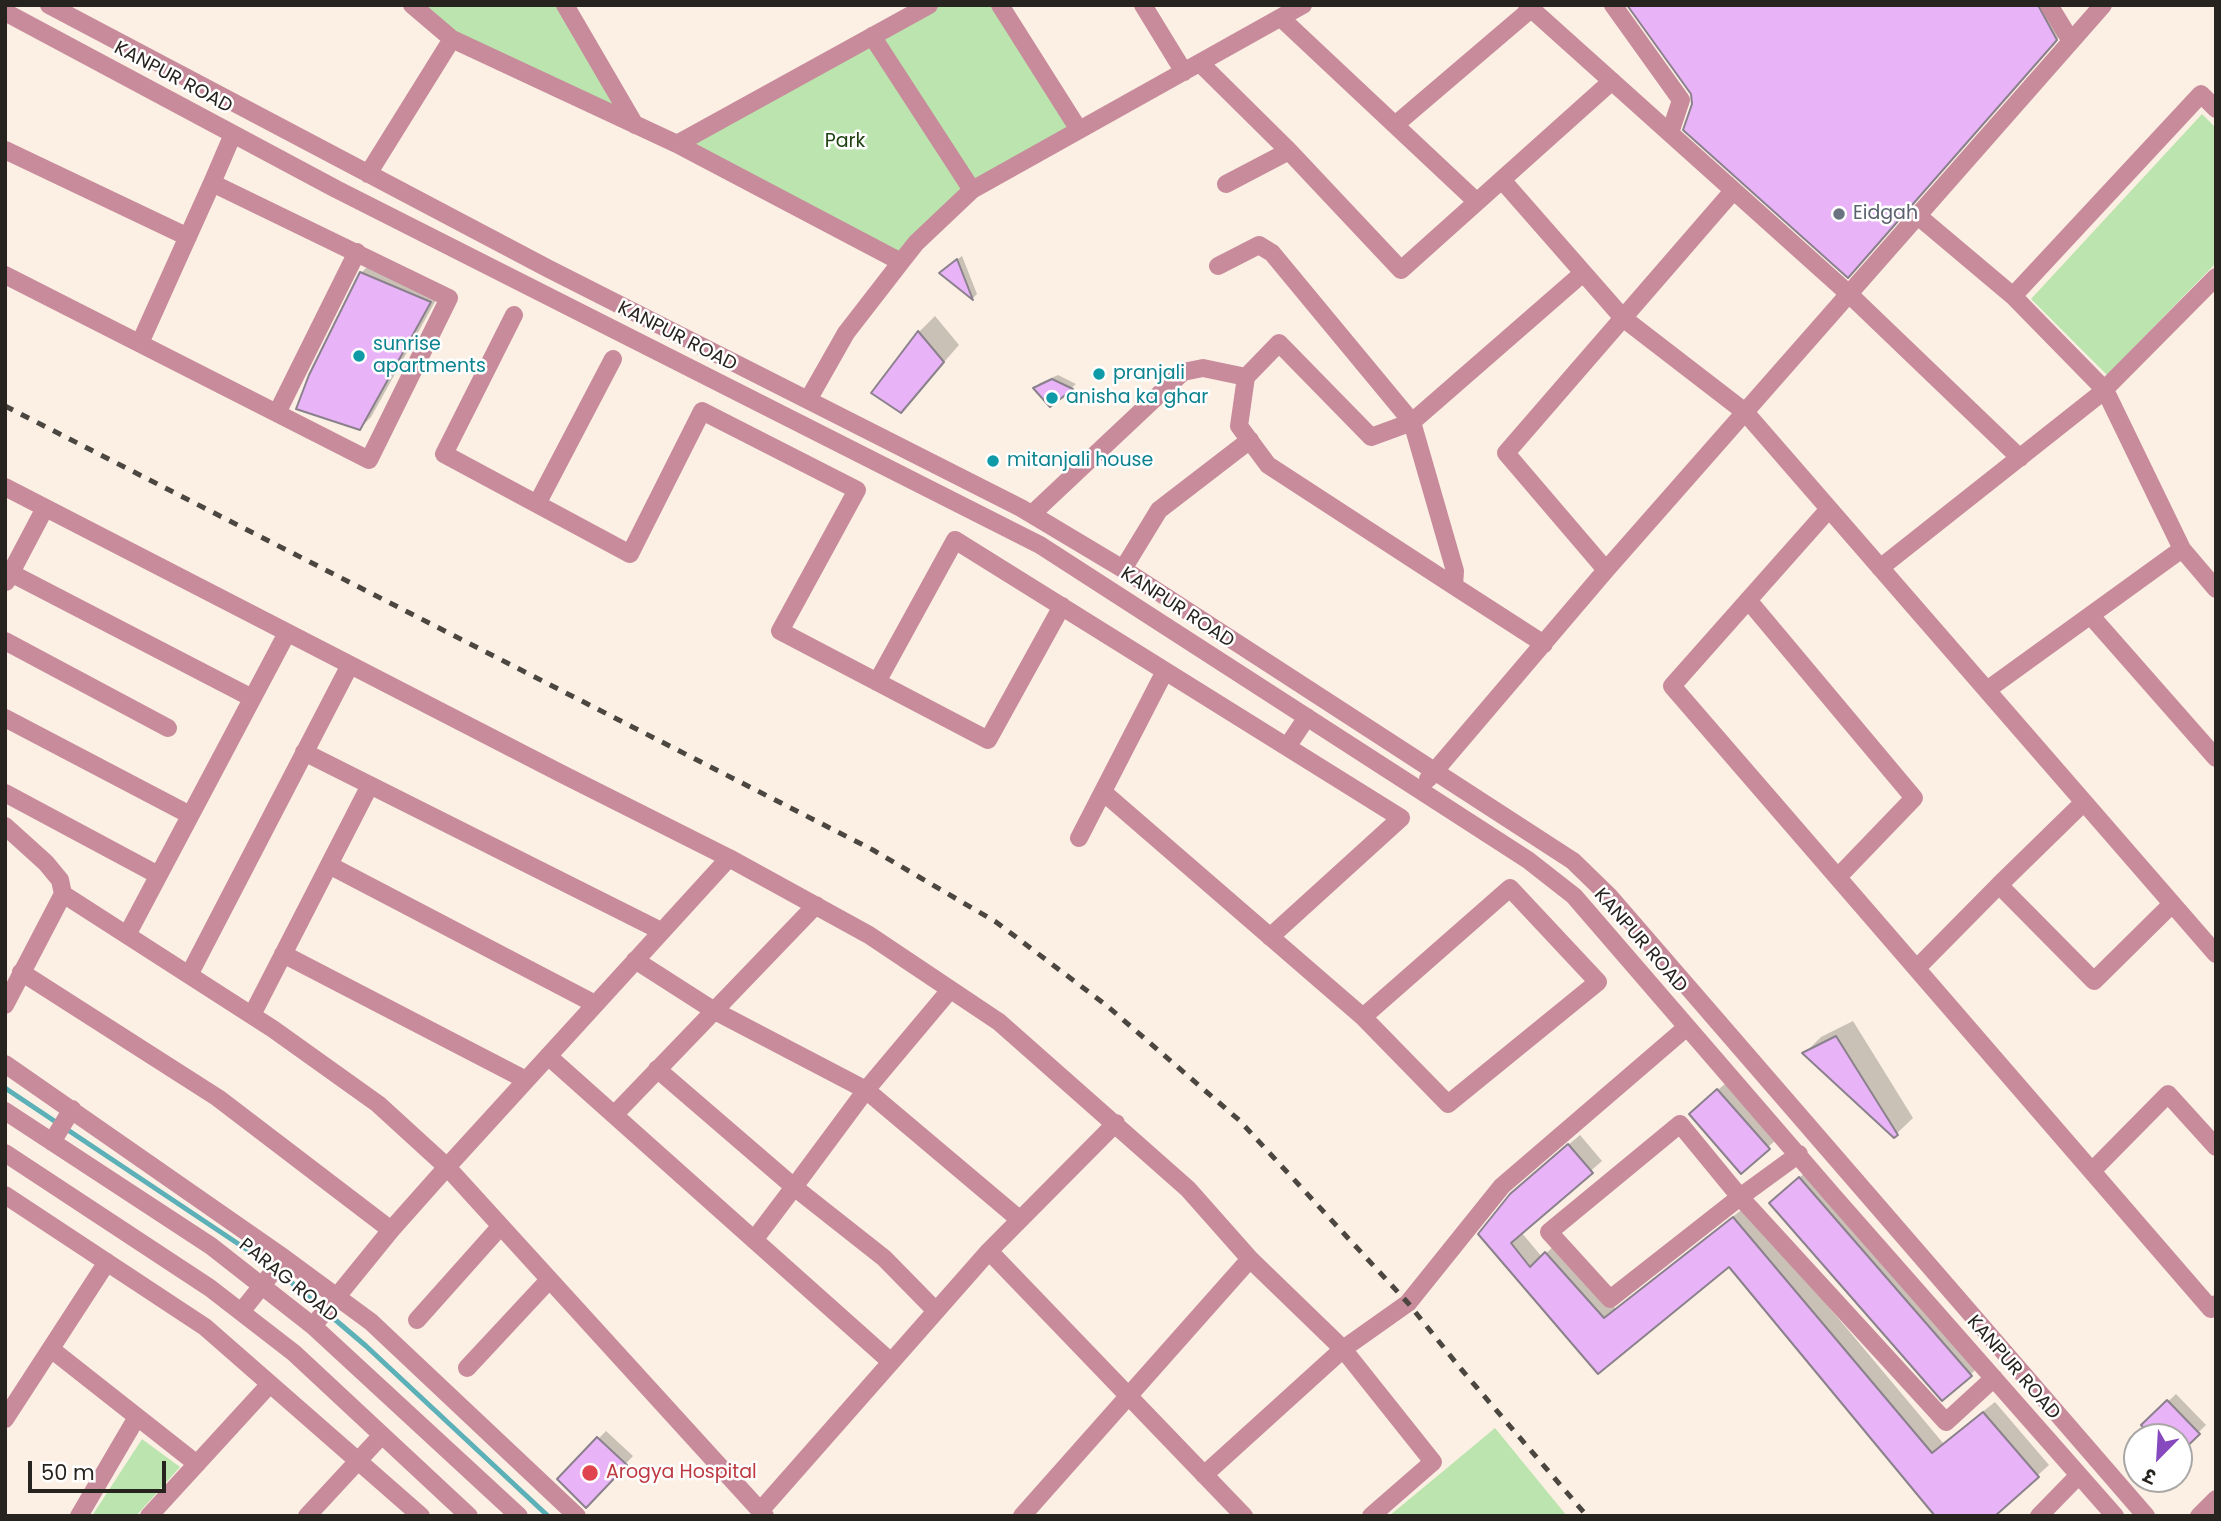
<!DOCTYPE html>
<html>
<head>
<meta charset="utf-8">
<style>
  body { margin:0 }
  #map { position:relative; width:2221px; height:1521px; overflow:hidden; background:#fcf0e4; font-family:Poppins,"Noto Sans Devanagari",sans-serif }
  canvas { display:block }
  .frame { position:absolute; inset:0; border:7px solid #27231e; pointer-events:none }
  .north { position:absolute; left:2123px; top:1423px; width:70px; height:70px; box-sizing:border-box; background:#fff; border:2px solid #a9a7a5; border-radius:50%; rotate:204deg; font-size:19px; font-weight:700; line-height:28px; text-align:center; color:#27231e }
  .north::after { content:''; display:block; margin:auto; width:24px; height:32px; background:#8749be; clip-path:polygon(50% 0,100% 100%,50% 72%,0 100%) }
  .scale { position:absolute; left:28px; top:1461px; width:138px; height:32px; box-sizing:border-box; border:4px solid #27231e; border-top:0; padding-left:9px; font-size:21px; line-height:24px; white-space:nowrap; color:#27231e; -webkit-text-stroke:5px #fff; paint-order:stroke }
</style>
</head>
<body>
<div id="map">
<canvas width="2221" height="1521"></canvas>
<div class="frame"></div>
<div class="north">उ</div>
<div class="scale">50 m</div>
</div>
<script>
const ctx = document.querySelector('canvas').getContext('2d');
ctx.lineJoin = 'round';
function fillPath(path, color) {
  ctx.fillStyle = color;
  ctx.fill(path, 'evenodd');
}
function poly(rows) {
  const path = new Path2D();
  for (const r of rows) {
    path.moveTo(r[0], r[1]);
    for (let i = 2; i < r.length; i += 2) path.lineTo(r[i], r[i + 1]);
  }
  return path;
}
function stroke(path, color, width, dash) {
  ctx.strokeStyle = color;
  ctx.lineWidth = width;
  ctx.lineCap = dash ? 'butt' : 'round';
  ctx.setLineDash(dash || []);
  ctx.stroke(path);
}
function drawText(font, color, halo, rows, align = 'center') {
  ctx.font = font + ' Poppins,sans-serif';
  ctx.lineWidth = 5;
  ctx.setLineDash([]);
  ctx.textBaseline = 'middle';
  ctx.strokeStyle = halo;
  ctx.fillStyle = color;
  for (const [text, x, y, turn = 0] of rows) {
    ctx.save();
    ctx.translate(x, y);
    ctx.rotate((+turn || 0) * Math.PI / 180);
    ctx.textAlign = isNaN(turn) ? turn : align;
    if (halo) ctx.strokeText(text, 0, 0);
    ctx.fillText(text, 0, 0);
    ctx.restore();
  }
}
fillPath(poly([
  [420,5,559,5,621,118,452,39],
  [929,5,1000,5,1079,130,972,190,901,262,677,144],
  [2202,114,2216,128,2216,263,2107,375,2031,299],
  [1495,1428,1567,1516,1389,1516,1441,1473],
  [142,1439,180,1467,136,1516,92,1516]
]), '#bbe4ae');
fillPath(poly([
  [1629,5,2054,5,2067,28,1859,265,1694,103,1692,93],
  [962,256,977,294,973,298,942,272],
  [372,262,441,291,371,417,360,428,361,273],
  [935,316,959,345,901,411,874,393,919,332],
  [1058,375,1076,384,1051,405,1035,388,1040,383],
  [1853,1021,1913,1118,1894,1136,1805,1053,1821,1037],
  [1726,1083,1776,1140,1768,1147,1699,1106],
  [1580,1135,1602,1161,1521,1232,1542,1257,1557,1243,1616,1309,1745,1207,1943,1443,1995,1402,2049,1465,1993,1516,1730,1265,1599,1371,1480,1234,1523,1183],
  [1811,1168,1982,1364,1943,1399,1782,1192],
  [2176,1394,2206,1425,2179,1451,2179,1437,2154,1437,2143,1425],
  [606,1431,633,1456,586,1505,559,1479]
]), '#0003');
stroke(poly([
  [5,1088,261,1259],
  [285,1277,366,1346,548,1516]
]), '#5cb0b7', 5);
const building = poly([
  [1627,5,2038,5,2057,40,1848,278,1683,130,1692,104,1691,94,1627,5],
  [957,259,973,300,939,273,957,259],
  [360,272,431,302,360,430,296,409,309,375,360,272],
  [918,331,944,362,901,413,871,393,918,331],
  [1052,379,1073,389,1050,407,1033,388,1052,379],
  [1836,1036,1898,1135,1894,1138,1802,1053,1836,1036],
  [1717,1089,1770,1149,1741,1174,1689,1114,1717,1089],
  [1568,1144,1593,1173,1511,1243,1530,1267,1545,1252,1604,1318,1733,1217,1932,1453,1983,1412,2039,1477,1995,1516,1935,1516,1729,1267,1598,1374,1478,1234,1510,1194,1568,1144],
  [1799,1177,1972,1376,1942,1401,1769,1203,1799,1177],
  [2167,1400,2200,1434,2179,1454,2179,1437,2152,1437,2141,1425,2167,1400],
  [597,1437,627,1465,586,1508,557,1479,597,1437]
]);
fillPath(building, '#e9b3f8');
stroke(building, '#8a818c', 2);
stroke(poly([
  [49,5,549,269,1021,508,1123,569,1573,861,1609,896,2146,1516],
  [412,5,452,39],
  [565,5,635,125],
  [1000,5,1079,130],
  [1143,5,1184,72],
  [1527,5,1849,294,2020,458],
  [1613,5,1681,100,1670,133],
  [2049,5,2071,41],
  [5,12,336,189,1040,545,1528,860,1574,896,1834,1197,2115,1516],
  [1281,18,1477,202],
  [872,36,972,190],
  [1200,63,1289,151,1401,270,1612,81],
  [2216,109,2201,94,2013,296,2105,390,2182,549,2216,589],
  [1395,125,1531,9],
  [677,144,929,5],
  [5,150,188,237],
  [368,174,452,39,677,144,901,262],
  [1502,180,1623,318,1745,412,2216,954],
  [212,183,233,134],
  [1226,184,1289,151],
  [1918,216,2013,296],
  [1218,266,1259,245,1272,253,1412,422,1583,273],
  [5,275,369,460,449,298,212,183,140,343],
  [514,315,444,454,630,554,702,411,857,490,780,631,988,740,1062,606],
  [808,400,846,333,901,262,916,243,972,190,1303,5],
  [277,413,357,252],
  [5,487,562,774,729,858,869,935,999,1022,1188,1189,1250,1259,1343,1349,1433,1462,1371,1516],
  [537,504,613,359],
  [1829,509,1672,686,2211,1309,2216,1304],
  [1032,514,1183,372,1203,368,1246,377],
  [1880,568,2100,394,2216,277],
  [1123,569,1159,510,1250,440],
  [5,570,252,698],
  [1606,570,1506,453,1733,191],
  [6,582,45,508],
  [1454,586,1455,571,1412,422,1371,437,1279,343,1246,377,1239,426,1268,465,1454,586,1544,644],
  [1748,600,1914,798,1838,877],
  [2091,616,2216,758],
  [5,641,168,728],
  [877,682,955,540,1401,818,1270,937],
  [1987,690,2182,549],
  [5,718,190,815],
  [1287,747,1307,717],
  [304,752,661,931],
  [1428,779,1606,570,2103,5],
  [1103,792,1363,1017,1448,1104,1598,982,1510,888,1363,1017],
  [5,793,158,875],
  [2084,802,1999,885,2094,981,2172,904],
  [5,826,46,863,60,880,63,894,5,1005],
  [1079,838,1165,671],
  [329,865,595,1004],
  [63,894,273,1029,378,1104,447,1167,765,1516],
  [127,935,287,633],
  [283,954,526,1080],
  [635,960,713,1010,866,1090,794,1187,884,1258,936,1311],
  [1917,968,1999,885],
  [21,972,218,1098,391,1230],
  [189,975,350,665],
  [950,990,866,1090,1019,1219],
  [252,1015,370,785],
  [548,1056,891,1362],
  [5,1064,284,1258,371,1322,577,1516],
  [657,1069,794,1187,754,1240],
  [5,1111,211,1246,313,1326,519,1516],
  [614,1115,816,905],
  [52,1142,72,1109],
  [5,1153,210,1288,294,1353,469,1516],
  [1799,1154,1740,1197,1610,1299,1549,1232,1680,1124,1740,1197,1946,1422,1994,1378],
  [2092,1171,2168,1094,2216,1147],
  [5,1195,205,1327,421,1516],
  [989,1251,1244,1516],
  [241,1312,284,1258],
  [417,1320,500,1227],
  [313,1326,391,1230,447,1167,729,858],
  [51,1349,197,1464],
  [467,1368,549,1280],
  [5,1419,107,1262],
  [1204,1475,1343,1349,1408,1303,1502,1186,1687,1027],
  [760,1511,989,1251,1116,1123],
  [79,1516,137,1417],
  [149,1516,270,1384],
  [307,1516,382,1435],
  [1022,1516,1250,1259],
  [2039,1516,2079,1475],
  [2199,1516,2216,1499]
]), '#c88b9b', 18);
stroke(poly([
  [5,406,873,850,996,922,1106,1005,1239,1120,1408,1303,1461,1369,1587,1516]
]), '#4b4640', 5, [9, 9]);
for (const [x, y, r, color] of [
  [1839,214,7,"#6b7280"],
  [359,356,7,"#0f9aa8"],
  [1099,374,7,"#0f9aa8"],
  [1052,398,7,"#0f9aa8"],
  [993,461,7,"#0f9aa8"],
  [590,1473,9,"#e0444e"]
]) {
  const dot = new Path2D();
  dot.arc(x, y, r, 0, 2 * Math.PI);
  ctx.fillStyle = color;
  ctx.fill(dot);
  stroke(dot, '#fff', 2.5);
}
drawText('19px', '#27231e', '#fff', [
  ["KANPUR ROAD",173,78,28],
  ["KANPUR ROAD",677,337,27],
  ["KANPUR ROAD",1177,608,33],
  ["KANPUR ROAD",1640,941,49],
  ["PARAG ROAD",288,1281,39],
  ["KANPUR ROAD",2013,1368,49]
]);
drawText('19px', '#204212', '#fff', [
  ["Park",845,142]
]);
drawText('19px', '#5b616d', '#fff', [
  ["Eidgah",1853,214]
], 'left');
drawText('19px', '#0d838f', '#fff', [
  ["sunrise",373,345],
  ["apartments",373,367],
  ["pranjali",1113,374],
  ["anisha ka ghar",1066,398],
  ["mitanjali house",1007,461]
], 'left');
drawText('19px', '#be3a42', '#fff', [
  ["Arogya Hospital",606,1473]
], 'left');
</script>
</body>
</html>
